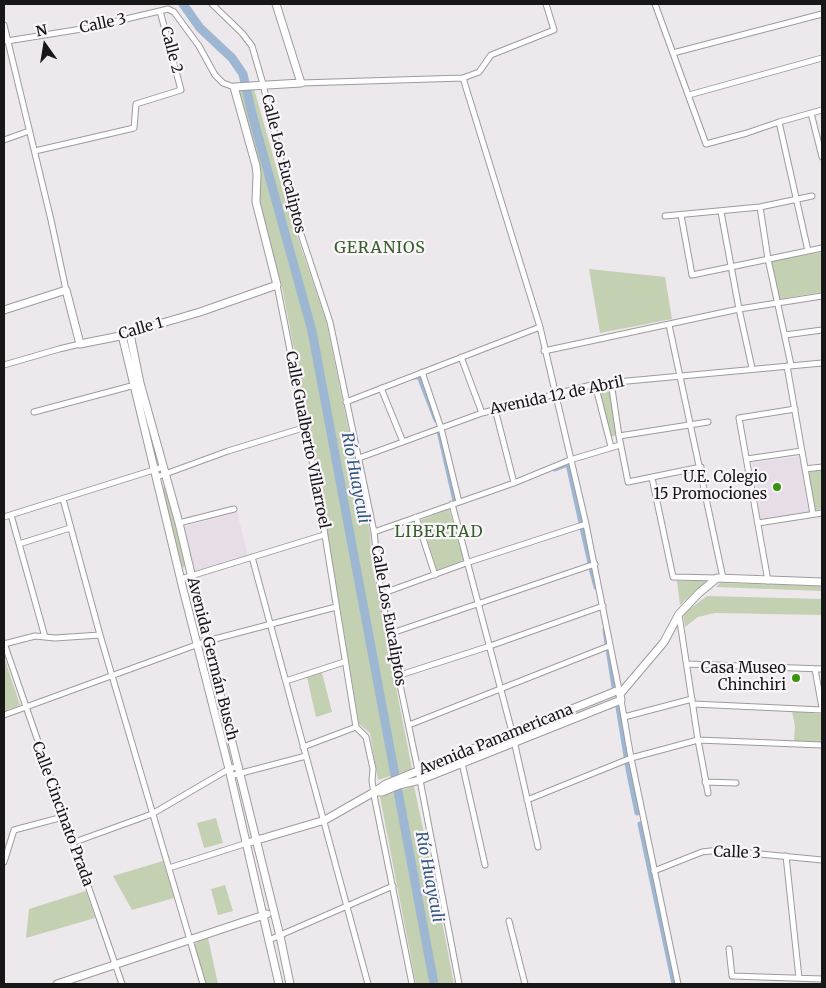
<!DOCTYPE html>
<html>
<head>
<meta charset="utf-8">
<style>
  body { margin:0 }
  #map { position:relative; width:826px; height:988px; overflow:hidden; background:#ece8ec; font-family:Merriweather,serif }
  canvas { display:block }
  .frame { position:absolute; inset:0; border:5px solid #181718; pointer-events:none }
  .north { position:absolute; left:20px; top:20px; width:50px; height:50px; -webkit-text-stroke:4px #faf5fa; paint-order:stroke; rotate:347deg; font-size:14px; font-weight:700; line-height:20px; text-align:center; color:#181718 }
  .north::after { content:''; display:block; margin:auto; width:18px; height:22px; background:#181718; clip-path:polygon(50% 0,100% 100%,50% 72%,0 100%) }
</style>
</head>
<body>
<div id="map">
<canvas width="826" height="988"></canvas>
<div class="frame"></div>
<div class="north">N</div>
</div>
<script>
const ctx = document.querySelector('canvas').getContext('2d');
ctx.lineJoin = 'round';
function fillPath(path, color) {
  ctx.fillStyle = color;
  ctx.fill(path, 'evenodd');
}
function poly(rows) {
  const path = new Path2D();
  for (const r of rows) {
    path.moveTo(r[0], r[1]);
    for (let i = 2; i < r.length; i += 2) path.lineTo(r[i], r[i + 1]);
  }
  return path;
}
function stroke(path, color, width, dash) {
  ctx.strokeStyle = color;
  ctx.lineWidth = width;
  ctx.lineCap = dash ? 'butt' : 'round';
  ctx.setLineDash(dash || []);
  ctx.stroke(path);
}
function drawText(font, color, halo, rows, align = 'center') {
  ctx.font = font + ' Merriweather,serif';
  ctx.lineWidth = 4.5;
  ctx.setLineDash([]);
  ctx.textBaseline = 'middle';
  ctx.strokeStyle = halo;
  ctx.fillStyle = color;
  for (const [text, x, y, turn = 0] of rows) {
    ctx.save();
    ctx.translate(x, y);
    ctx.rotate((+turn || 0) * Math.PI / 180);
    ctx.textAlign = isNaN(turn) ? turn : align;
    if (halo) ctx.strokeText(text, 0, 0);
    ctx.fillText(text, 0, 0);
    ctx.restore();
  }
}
fillPath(poly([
  [800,456,809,512,761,519,752,463],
  [237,512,248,556,195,571,184,527]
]), '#e7dde7');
fillPath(poly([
  [254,89,289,212,326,321,370,533,372,563,378,595,412,769,378,780,370,733,359,724,317,469,281,282,256,199,261,177,239,90],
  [822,252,822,292,779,299,771,261],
  [589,269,665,277,672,319,600,333],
  [608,387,610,388,617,435,611,437,599,390],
  [822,470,822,509,814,510,808,472],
  [164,487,166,489,185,565,183,568,181,567,162,490],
  [449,509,464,560,437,570,421,520],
  [677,581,706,581,680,605],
  [720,583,822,586,822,591,716,587],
  [707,596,822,599,822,615,715,613,698,617,685,627,683,614],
  [4,657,20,705,4,711],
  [322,673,332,712,316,717,307,677],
  [792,711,821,714,822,742,794,741,795,726],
  [414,786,436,890,454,984,416,984,380,797],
  [216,818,223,843,204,848,197,823],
  [163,861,174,898,132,910,113,876],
  [225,885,233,911,218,915,211,889],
  [86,891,95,918,26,938,29,909],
  [208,938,218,984,205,984,194,946,197,942]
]), '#c3d0b1');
stroke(poly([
  [415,377,419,376,436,420],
  [439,431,455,501],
  [555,469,568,464,581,523],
  [582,528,590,563],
  [591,568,596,587],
  [605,630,607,644],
  [608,649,614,687],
  [618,707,626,756],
  [627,764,637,813],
  [640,824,674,984]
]), '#9db7d2', 5);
stroke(poly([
  [183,4,200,28,232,58,243,74,252,114,312,331,434,984]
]), '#9db7d2', 9);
const street = poly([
  [212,4,242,33,252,46,263,84,291,204,330,322,374,532,381,594,420,780,459,984],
  [655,4,706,144,747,133,779,122,822,110],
  [4,25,51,220,66,290],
  [7,41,88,28,168,9,174,12,199,46,215,75,223,83,234,87],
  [673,53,822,14],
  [463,78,540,327,586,524,619,690],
  [301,83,463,78,479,72,491,55,554,30,546,4],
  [689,95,822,58],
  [811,113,822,157],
  [779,122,808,251],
  [4,140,29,131],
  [35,151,134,128,136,104,181,90,160,11],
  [760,207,768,259,791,365],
  [721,212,739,309,752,368],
  [681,215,692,275,822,248],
  [665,216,760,207,812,196],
  [277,285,317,486,356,727,366,737,373,769,372,781,375,800,412,984],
  [669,325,723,578],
  [785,335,822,330],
  [544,351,739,309,822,296],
  [461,357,482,413],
  [4,365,59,349,80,344],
  [787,366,813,514],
  [422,372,441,428,459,502],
  [611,382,619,436,628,482,701,467],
  [595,384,611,447],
  [381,388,403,442],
  [346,402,540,327],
  [495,409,514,483],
  [34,412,135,385],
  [619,436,708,422],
  [359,458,482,413,595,384,822,363],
  [747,459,802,451],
  [805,469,822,467],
  [157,477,228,451,306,427],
  [652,478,673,577,717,578],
  [63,499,100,635,203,984],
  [452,504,512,732,538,847],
  [11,515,45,637],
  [4,517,163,467],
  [416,517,435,575],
  [179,523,234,509],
  [758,523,822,513],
  [374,532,514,483,570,460,620,445],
  [19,544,70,528],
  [252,557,368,984],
  [181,579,324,535],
  [768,581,739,418,795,409],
  [381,594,469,562,586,524],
  [679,615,698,740,708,793],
  [389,634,595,564],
  [4,643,122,984],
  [4,644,35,636,55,638,100,635],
  [687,664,822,669],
  [815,669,822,708],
  [397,676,490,646,603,606],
  [286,681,344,662],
  [621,700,631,758,678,984],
  [693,704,822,710],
  [4,715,207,641,336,607],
  [624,717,692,699],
  [409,725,609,646],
  [303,747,356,727],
  [462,763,485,865],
  [230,776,306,756],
  [705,782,736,783],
  [527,800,631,758,698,740,822,745],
  [72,843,152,814,229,769,239,766],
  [786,856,799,978],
  [4,862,14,830,63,817],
  [169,868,247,843],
  [654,871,702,852,719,850,822,860],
  [509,921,525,984],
  [269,940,393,886],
  [729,949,732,976,822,979]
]);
const secondary = poly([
  [4,310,66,290,80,344,130,334,135,331,200,312,277,285,256,202,257,174,256,166,234,87,301,83,276,4],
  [130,334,140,383,179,523,207,641,280,936,290,984],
  [122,335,183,589,229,769,279,984],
  [619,690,621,700,420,780,399,785,382,792,374,792,386,784,418,771,619,690],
  [620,694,664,642,679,614,699,593,717,578,822,582],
  [247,843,325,820,374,792],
  [57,984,267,914]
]);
stroke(street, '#9e9a9e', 7);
stroke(secondary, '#9e9a9e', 9);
stroke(street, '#fff', 5);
stroke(secondary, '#fff', 7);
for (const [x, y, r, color] of [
  [777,487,5,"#38940f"],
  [796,678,5,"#38940f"]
]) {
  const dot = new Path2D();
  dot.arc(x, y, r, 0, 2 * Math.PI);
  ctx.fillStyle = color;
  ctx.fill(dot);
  stroke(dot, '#faf5fa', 2);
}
drawText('15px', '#181718', '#faf5fa', [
  ["Calle 3",103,24,-12],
  ["Calle 2",171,50,75],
  ["Calle Los Eucaliptos",283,164,76],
  ["Calle 1",141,329,-16],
  ["Avenida 12 de Abril",557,396,-12],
  ["Calle Gualberto Villarroel",307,440,79],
  ["Calle Los Eucaliptos",388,616,80],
  ["Avenida Germán Busch",212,659,76],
  ["Avenida Panamericana",496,740,-22],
  ["Calle Cincinato Prada",62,814,70],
  ["Calle 3",737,853,2]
]);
drawText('15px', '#181718', '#faf5fa', [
  ["U.E. Colegio",767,478],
  ["15 Promociones",767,495],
  ["Casa Museo",786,669],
  ["Chinchiri",786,686]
], 'right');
ctx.letterSpacing = '1px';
drawText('16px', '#346027', '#faf5fa', [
  ["GERANIOS",380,248],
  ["LIBERTAD",439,532]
]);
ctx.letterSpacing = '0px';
drawText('italic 16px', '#2f577d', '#faf5fa', [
  ["Río Huayculi",355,478,79],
  ["Río Huayculi",429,877,79]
]);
</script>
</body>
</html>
